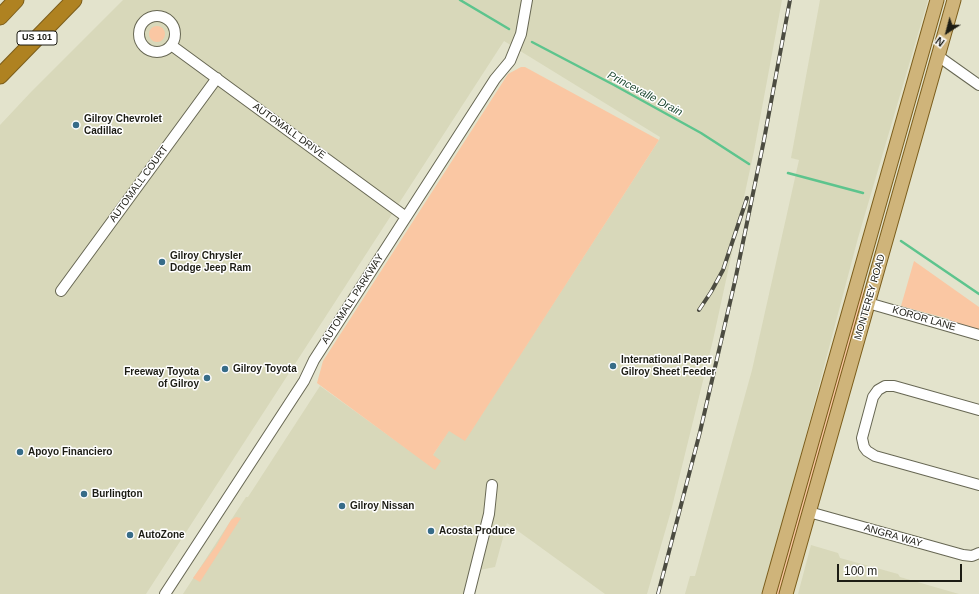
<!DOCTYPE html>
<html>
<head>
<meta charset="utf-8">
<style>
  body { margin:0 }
  #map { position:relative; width:979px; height:594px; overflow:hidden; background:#e3e3cc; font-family:Helvetica,sans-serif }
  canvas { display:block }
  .north { position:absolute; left:927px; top:12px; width:40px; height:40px; -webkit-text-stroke:3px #fff; paint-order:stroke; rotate:216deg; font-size:11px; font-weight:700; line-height:16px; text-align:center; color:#1c1c14 }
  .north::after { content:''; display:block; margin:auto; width:14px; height:18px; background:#1c1c14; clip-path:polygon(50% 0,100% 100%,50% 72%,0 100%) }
  .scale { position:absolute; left:837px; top:564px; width:125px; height:18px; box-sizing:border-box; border:2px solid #1c1c14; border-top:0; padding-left:5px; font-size:12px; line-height:14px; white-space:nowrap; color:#1c1c14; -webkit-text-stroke:3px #fff; paint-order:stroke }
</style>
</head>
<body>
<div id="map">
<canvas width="979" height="594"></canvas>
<div class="north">N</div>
<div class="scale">100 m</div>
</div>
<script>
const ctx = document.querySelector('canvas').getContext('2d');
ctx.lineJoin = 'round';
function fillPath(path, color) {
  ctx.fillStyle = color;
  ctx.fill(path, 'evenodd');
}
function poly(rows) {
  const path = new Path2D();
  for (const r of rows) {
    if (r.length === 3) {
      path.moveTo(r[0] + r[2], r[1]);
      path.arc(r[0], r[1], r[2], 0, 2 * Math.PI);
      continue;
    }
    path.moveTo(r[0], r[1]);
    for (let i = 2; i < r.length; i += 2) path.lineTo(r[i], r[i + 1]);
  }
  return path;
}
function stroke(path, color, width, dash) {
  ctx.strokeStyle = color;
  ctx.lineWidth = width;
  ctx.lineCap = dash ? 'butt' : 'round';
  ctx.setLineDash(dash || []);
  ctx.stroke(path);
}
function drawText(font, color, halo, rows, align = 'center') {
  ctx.font = font + ' Helvetica,sans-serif';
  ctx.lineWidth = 3;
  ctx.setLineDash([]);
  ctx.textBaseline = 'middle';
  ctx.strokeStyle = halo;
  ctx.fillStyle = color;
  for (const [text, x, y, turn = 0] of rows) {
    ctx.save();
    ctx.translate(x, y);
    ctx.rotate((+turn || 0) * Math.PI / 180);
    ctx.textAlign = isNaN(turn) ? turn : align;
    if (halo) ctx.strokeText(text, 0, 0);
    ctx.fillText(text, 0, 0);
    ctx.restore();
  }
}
fillPath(poly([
  [123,0,782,0,754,151,713,340,671,511,647,594,605,594,507,523,495,567,469,572,463,594,183,594,246,497,248,497,320,386,435,469,433,455,449,430,465,440,659,140,660,137,504,41,146,594,0,594,0,125,31,92],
  [820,0,928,0,858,238,779,537,761,594,685,594,690,576,695,576,752,370,799,160,791,158],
  [811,545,838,553,840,558,898,574,900,577,959,594,798,594]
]), '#d8d8ba');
fillPath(poly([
  [157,34,8],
  [521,67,525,67,659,140,465,441,449,431,433,455,441,461,435,470,317,383,323,361,508,74],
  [914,261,979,307,979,331,950,322,949,319,901,306],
  [864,282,862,304,780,594,776,594,774,592,861,288],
  [236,517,241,518,200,582,193,578,216,546,231,520]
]), '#fac7a3');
stroke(poly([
  [460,0,509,29],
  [532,42,614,85,701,133,749,164],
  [788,173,863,193],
  [901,241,979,294]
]), '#5dc48d', 2.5);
const minor = poly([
  [157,34,18],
  [171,45,406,217],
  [938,56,979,85],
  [61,291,217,78],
  [868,303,979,335],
  [979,410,894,386,885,386,878,390,873,397,862,438,864,447,867,451,875,456,979,485],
  [809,512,963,555,972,556,979,553],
  [165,594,304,381,314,360,495,79,510,61,521,34,527,0],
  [469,594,489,514,492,485]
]);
const major = poly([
  [769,594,937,0],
  [786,594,954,0]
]);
const highway = poly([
  [0,17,16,0],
  [0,76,74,0]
]);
stroke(minor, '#676753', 12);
stroke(major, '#7c5e1c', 15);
stroke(highway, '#7c5e1c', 17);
stroke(minor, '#fff', 10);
stroke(major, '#cfb47a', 13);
stroke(highway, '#af8221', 15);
const rail = poly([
  [699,310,711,292,723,270,747,198],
  [658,594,700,432,735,281,764,140,790,0]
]);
stroke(rail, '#4c4c41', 4);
stroke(rail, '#fff', 2.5, [8]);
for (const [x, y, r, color] of [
  [76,125,4,"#376c88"],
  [162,262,4,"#376c88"],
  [613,366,4,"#376c88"],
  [225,369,4,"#376c88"],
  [207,378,4,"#376c88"],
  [20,452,4,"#376c88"],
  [84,494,4,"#376c88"],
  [342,506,4,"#376c88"],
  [431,531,4,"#376c88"],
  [130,535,4,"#376c88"]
]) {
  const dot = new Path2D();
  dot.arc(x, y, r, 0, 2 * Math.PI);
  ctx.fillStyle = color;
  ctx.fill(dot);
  stroke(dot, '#fff', 1.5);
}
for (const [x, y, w] of [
  [37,38,40]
]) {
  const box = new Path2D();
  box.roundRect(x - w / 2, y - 7, w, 14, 3);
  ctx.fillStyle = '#fff';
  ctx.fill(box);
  stroke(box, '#1c1c14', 1);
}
drawText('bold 9px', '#1c1c14', null, [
  ["US 101",37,38]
]);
drawText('bold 10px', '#1c1c14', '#fff', [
  ["Gilroy Chevrolet",84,119],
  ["Cadillac",84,131],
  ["Gilroy Chrysler",170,256],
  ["Dodge Jeep Ram",170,268],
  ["International Paper",621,360],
  ["Gilroy Sheet Feeder",621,372],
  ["Gilroy Toyota",233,369],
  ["Freeway Toyota",199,372,"right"],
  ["of Gilroy",199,384,"right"],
  ["Apoyo Financiero",28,452],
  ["Burlington",92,494],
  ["Gilroy Nissan",350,506],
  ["Acosta Produce",439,531],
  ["AutoZone",138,535]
], 'left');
drawText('10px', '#1c1c14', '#fff', [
  ["AUTOMALL DRIVE",289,131,36],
  ["AUTOMALL COURT",139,184,-54],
  ["MONTEREY ROAD",870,297,-74],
  ["AUTOMALL PARKWAY",353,299,-57],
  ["KOROR LANE",924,319,16],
  ["ANGRA WAY",893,536,16]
]);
drawText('italic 11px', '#1f4a33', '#fff', [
  ["Princevalle Drain",645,94,28]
]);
</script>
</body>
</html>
